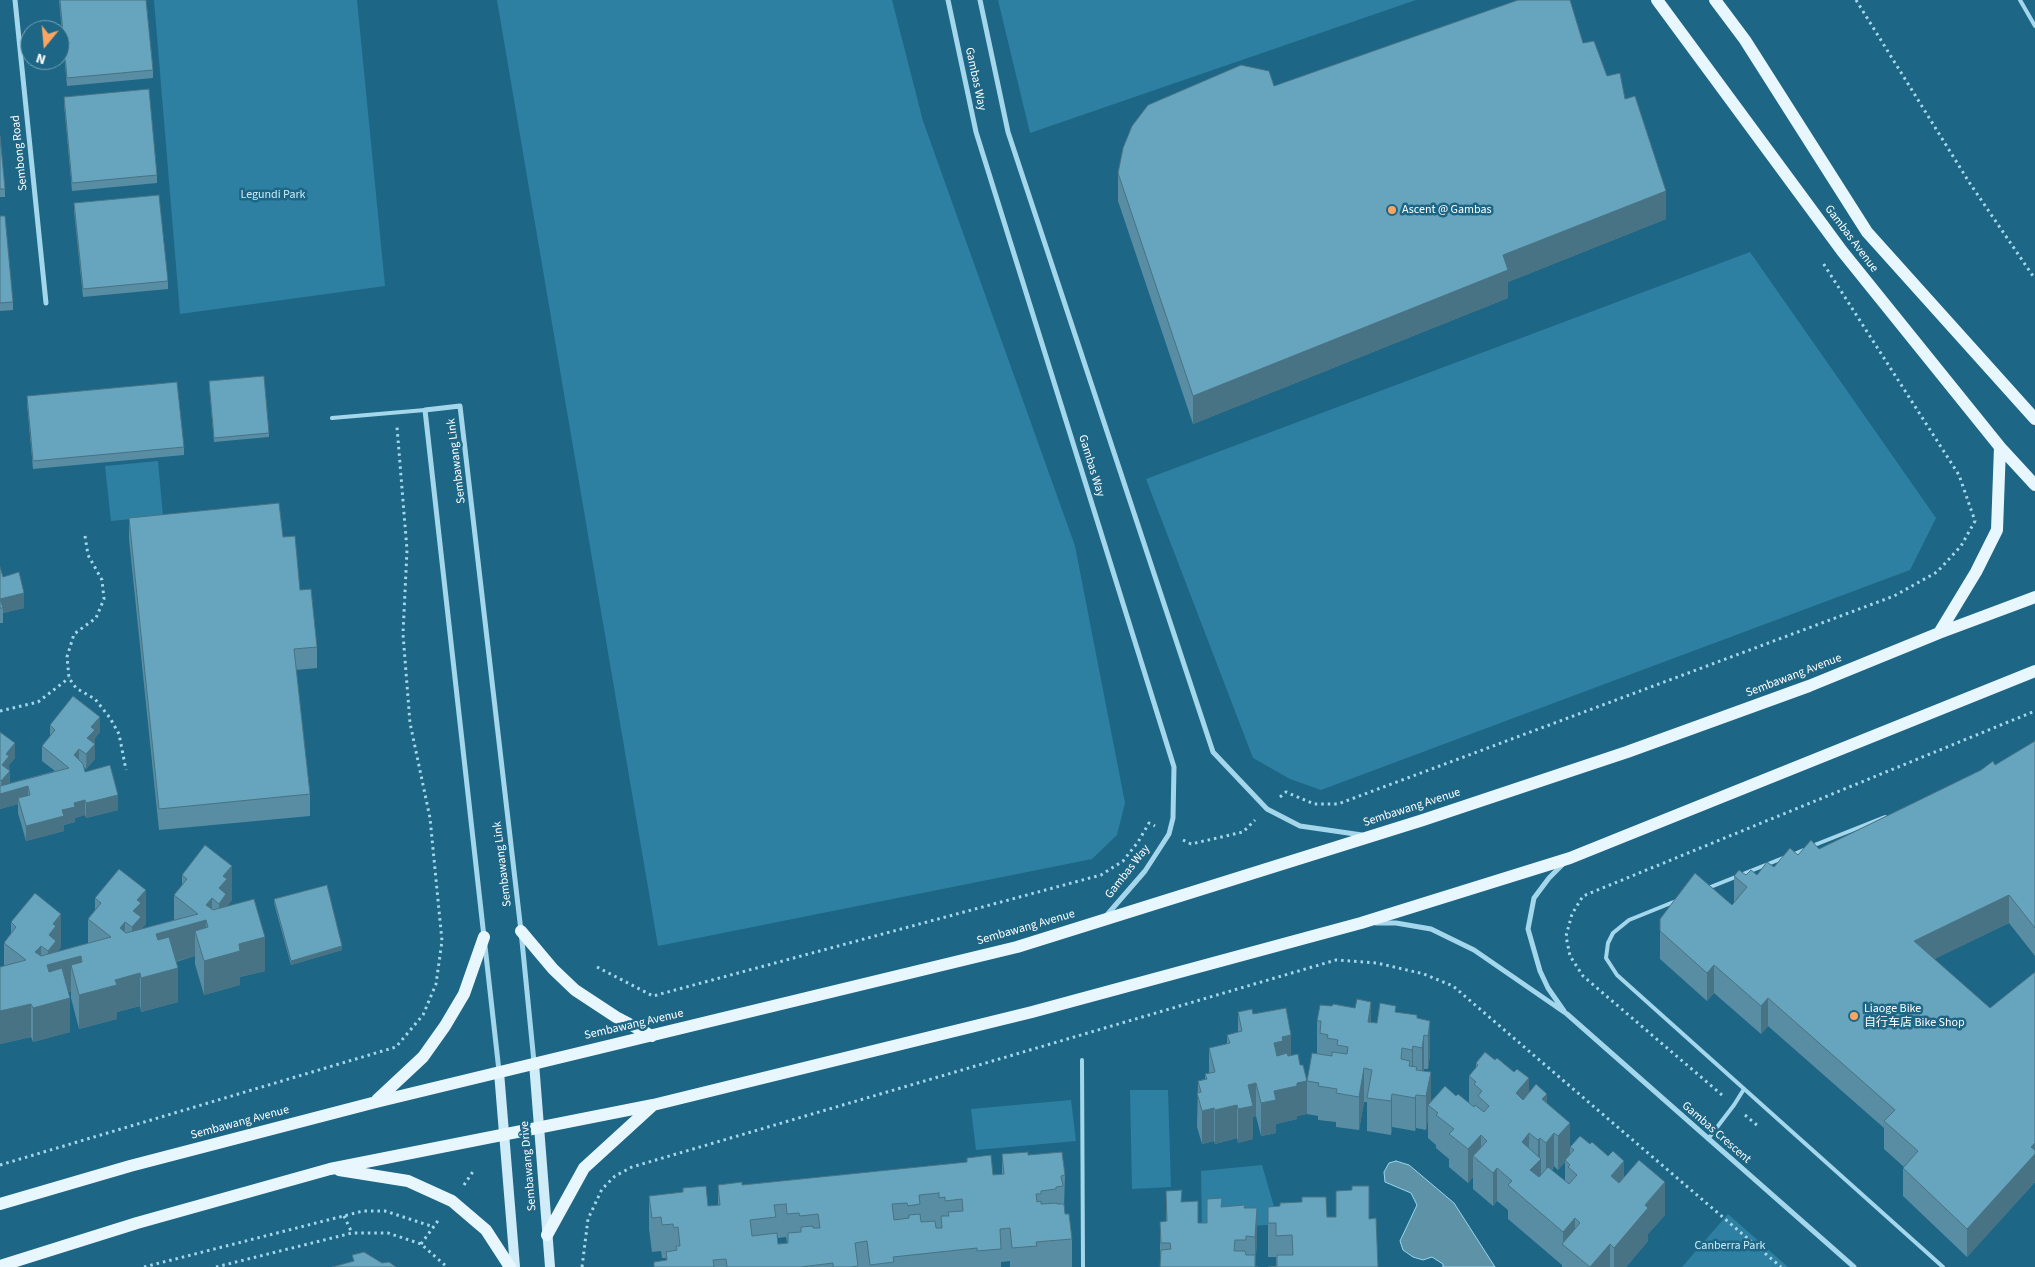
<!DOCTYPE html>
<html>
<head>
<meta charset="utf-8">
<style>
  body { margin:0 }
  #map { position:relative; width:2035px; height:1267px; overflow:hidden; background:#1d6685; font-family:"Source Sans 3",sans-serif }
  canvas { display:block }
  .north { position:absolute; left:20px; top:20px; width:50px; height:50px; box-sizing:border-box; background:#1d6685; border:1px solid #77a3b6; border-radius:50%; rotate:197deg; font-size:14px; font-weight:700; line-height:20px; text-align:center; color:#fff }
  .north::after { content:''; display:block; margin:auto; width:18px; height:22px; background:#fba562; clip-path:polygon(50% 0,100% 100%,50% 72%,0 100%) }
</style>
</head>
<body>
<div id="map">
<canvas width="2035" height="1267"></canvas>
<div class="north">N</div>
</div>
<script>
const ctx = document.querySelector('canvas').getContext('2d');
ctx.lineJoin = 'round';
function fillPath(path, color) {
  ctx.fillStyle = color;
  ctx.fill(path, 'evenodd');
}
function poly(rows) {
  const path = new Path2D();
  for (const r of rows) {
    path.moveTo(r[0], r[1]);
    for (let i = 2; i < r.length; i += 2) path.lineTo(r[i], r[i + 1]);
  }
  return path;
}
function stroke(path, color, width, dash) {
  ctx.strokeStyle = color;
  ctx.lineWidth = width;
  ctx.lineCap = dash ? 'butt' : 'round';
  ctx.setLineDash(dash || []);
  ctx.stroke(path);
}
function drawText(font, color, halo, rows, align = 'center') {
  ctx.font = font + ' "Source Sans 3","Noto Sans SC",sans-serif';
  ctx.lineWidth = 5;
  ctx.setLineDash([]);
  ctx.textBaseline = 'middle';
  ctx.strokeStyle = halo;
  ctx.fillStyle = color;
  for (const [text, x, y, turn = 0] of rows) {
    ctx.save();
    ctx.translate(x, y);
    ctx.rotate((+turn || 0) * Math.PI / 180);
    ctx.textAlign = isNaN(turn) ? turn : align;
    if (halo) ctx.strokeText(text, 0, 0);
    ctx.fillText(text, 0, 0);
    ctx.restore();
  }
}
fillPath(poly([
  [154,0,357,0,385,286,180,314],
  [497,0,892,0,923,121,1075,546,1125,803,1117,835,1092,859,658,946],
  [998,0,1416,0,1030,133],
  [1750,252,1936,518,1910,570,1321,790,1290,779,1253,758,1146,479],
  [158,461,163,516,111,521,105,466],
  [1130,1090,1168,1090,1171,1187,1132,1189],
  [1071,1100,1076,1141,976,1150,971,1109],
  [1262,1165,1279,1224,1202,1230,1201,1171],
  [1728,1214,1788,1267,1682,1267]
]), '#2d80a2');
const water = poly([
  [1396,1161,1409,1165,1454,1203,1495,1267,1443,1267,1443,1264,1432,1257,1423,1260,1413,1257,1403,1250,1400,1241,1417,1205,1411,1193,1385,1182,1384,1172,1389,1163,1396,1161]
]);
fillPath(water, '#5d92a7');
stroke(water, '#97d6ec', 1);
stroke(poly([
  [1856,0,1969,182,2035,279],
  [85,536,88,555,102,580,104,599,96,618,74,634,67,657,69,678,76,688,95,699,110,718,119,734,126,770],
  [0,711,38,702,69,678],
  [1280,797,1286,792,1314,804,1338,804,1894,596,1937,572,1961,546,1975,521,1959,475,1823,263],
  [1183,840,1191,844,1243,832,1255,820],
  [597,967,653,996,1101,875,1123,861,1138,842,1149,823,1155,826],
  [1722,1095,1583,976,1570,956,1566,936,1572,914,1583,896,2035,711],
  [1745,1115,1758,1126],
  [0,1165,396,1047,423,1015,436,984,442,941,430,818,410,723,403,634,407,550,397,427],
  [464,1185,474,1170],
  [344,1216,352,1233],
  [421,1244,440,1218],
  [144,1267,363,1211,385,1211,434,1227],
  [216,1267,352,1233,388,1233,421,1244,447,1267],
  [582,1267,588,1219,602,1189,615,1176,632,1167,1336,960,1377,963,1424,974,1453,986,1781,1267]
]), '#a4d7eb', 3, [2.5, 4]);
stroke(poly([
  [2020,0,2035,26],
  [332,418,425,410],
  [1812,846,1885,817],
  [1792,855,1806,849],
  [1708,888,1783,858],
  [1676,901,1629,920,1613,933,1608,943,1606,958,1617,975,1943,1267],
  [1082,1060,1083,1267],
  [1708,1139,1734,1105,1744,1089]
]), '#a4d7eb', 4);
stroke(poly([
  [15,0,46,303],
  [948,0,976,132,1174,767,1173,818,1169,834,1145,871,1106,916],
  [980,0,1008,132,1213,752,1267,809,1300,826,1362,835],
  [1564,863,1549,878,1534,898,1528,929,1540,971,1548,988,1564,1011],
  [1376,923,1396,923,1431,929,1474,950,1567,1014,1854,1267],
  [484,937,425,410,460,406,521,931,534,1062],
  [485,946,499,1071]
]), '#a4d7eb', 5);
stroke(poly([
  [534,1063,550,1267],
  [499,1072,515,1267]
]), '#d0ecf8', 10);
stroke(poly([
  [1657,0,1842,251,2000,447,2035,485],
  [1715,0,1745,40,1867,232,2035,419],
  [1939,633,1976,572,1997,530,2000,447],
  [521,931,553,969,575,990,616,1017,652,1036],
  [377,1100,423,1057,445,1026,464,994,484,937],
  [339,1170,408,1181,452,1201,486,1230,510,1267],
  [0,1204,130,1166,376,1102,1017,947,1423,820,1627,752,1809,686,1939,633,2035,597],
  [547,1235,584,1168,653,1105],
  [0,1266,137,1223,330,1169,653,1105,1032,1012,1361,923,1570,858,2035,671]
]), '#e8f7fe', 12);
fillPath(poly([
  [59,0,146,0,153,70,153,78,67,86],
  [1583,43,1625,99,1666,219,1508,282,1508,298,1193,424,1118,201,1118,173,1274,86],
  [64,97,157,175,157,183,72,191,64,104],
  [0,136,5,189,5,197,0,197],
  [74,203,168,281,168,289,83,297,74,211],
  [0,216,13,302,13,310,0,311],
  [209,385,269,433,269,437,214,442],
  [27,396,184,447,184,455,33,469,27,404],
  [129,518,283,537,300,590,317,647,317,668,296,670,310,794,310,816,159,830,129,539],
  [0,567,3,577,24,608,3,613,3,623,0,623],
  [50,725,100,732,95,738,95,759,86,769,84,767,85,772,118,810,86,818,85,815,75,818,75,822,64,825,64,831,26,841,18,813,18,804,0,809,0,732,15,758,9,765,10,783,55,771,42,761,42,746,50,737],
  [2035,741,2035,956,2009,923,1934,959,1990,1008,2035,972,2035,1182,1967,1257,1903,1196,1903,1168,1904,1167,1884,1149,1884,1128,1768,1026,1761,1034,1714,993,1707,1001,1660,959,1660,919,1732,905,1734,903,1734,876,1746,875,1757,875,1798,855,1819,849,1995,765],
  [182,875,232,900,227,906,265,971,240,977,240,985,204,995,195,964,195,956,176,962,178,1002,141,1012,140,1006,117,1012,117,1019,79,1029,71,998,71,992,68,992,70,1032,33,1042,31,1037,0,1044,0,967,4,966,4,943,11,933,11,922,61,947,57,952,88,943,88,919,95,910,95,898,146,924,141,929,174,920,174,895,182,886],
  [274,899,342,950,291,965,274,903],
  [1332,1006,1371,1023,1377,1023,1396,1012,1417,1018,1430,1021,1430,1054,1428,1069,1424,1069,1423,1071,1431,1102,1456,1096,1469,1103,1469,1076,1476,1069,1476,1063,1547,1104,1570,1155,1570,1147,1624,1177,1665,1215,1648,1234,1648,1241,1626,1267,1562,1267,1562,1265,1508,1219,1508,1210,1497,1201,1493,1206,1473,1189,1473,1177,1468,1183,1449,1167,1449,1159,1436,1148,1436,1145,1428,1138,1428,1119,1426,1130,1416,1128,1415,1131,1392,1127,1391,1135,1367,1131,1367,1102,1364,1102,1359,1130,1336,1127,1336,1122,1318,1120,1318,1116,1307,1114,1307,1081,1317,1054,1317,1021],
  [1565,1162,1565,1181,1552,1170,1554,1166,1558,1170],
  [1238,1012,1253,1014,1291,1056,1307,1114,1297,1116,1297,1119,1276,1124,1276,1133,1261,1136,1256,1116,1253,1117,1253,1139,1238,1143,1237,1138,1215,1144,1214,1141,1202,1144,1197,1127,1198,1081,1205,1079,1205,1074,1209,1073,1209,1048,1227,1044,1227,1035,1238,1032],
  [1002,1154,1028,1155,1065,1175,1064,1208,1065,1214,1072,1239,1072,1267,1010,1267,1010,1261,1001,1262,1001,1267,654,1267,654,1262,666,1261,666,1258,662,1258,661,1251,652,1252,649,1229,649,1196,708,1206,718,1205,718,1185,742,1185,1002,1174],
  [786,1237,787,1243,778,1244,778,1238],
  [1166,1191,1182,1202,1198,1223,1207,1223,1222,1207,1245,1208,1257,1241,1255,1267,1160,1267,1160,1222,1166,1221],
  [1336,1191,1369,1219,1276,1266,1276,1257,1268,1257,1268,1207,1280,1206,1302,1202,1327,1217,1336,1217]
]), '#598da3');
fillPath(poly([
  [1666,191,1666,219,1508,282,1508,298,1193,424,1193,396,1503,255],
  [24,593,24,608,3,613,3,608,0,599],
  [100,717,100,732,95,738,95,759,86,769,87,738,91,727],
  [15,743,15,758,9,765,10,786,28,786,28,801,18,798,18,804,0,809,0,794,1,793,2,765,6,754],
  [79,749,79,764,74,755],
  [118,795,118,810,86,818,86,803],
  [85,800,85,815,75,818,75,822,64,825,64,831,26,841,26,826,62,810,74,803],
  [232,866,232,900,227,906,219,937,219,888,223,876],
  [146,890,146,924,141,929,132,961,132,927,133,911,137,900],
  [2009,895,2009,923,1914,969,1914,941],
  [212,898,212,931,208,927,206,905],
  [61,914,61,947,56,953,81,956,81,989,71,965,71,992,47,998,48,951,49,935,53,924],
  [206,920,206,954,195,931,195,956,156,967,156,934],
  [125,922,125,955,120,928],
  [265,937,265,971,240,977,240,985,204,995,204,961,239,944],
  [41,946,41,979,35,952],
  [342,946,342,950,291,965,291,961],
  [1714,965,1714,993,1707,1001,1707,973],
  [178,968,178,1002,141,1012,141,978],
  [140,973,140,1006,117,1012,117,1019,79,1029,79,995,115,980],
  [70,998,70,1032,33,1042,33,1008],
  [1768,998,1768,1026,1761,1034,1761,1006],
  [1371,1002,1371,1035,1368,1022],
  [31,1004,31,1037,0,1044,0,1011],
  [1430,1021,1430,1054,1428,1069,1428,1036],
  [1291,1035,1291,1068,1274,1077,1274,1043,1282,1037],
  [1424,1035,1424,1069,1422,1081,1422,1048],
  [1413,1046,1413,1080,1412,1083,1412,1050],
  [1364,1068,1364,1102,1359,1130,1359,1097],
  [1431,1072,1431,1106,1428,1105,1428,1119,1426,1130,1426,1096],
  [1529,1078,1529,1112,1516,1093],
  [1307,1081,1307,1114,1297,1116,1297,1119,1276,1124,1276,1133,1261,1136,1261,1103,1274,1091,1297,1083],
  [1256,1083,1256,1116,1253,1117,1253,1139,1238,1143,1238,1109,1248,1085],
  [1392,1094,1392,1127,1391,1135,1391,1101],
  [1547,1094,1547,1127,1542,1099],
  [1416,1095,1416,1128,1415,1131,1415,1098],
  [1237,1105,1237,1138,1215,1144,1215,1110],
  [1214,1108,1214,1141,1202,1144,1202,1111],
  [1570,1123,1570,1156,1565,1160,1565,1162,1558,1170,1558,1136],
  [1529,1133,1529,1166,1522,1142],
  [1554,1133,1554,1166,1546,1176,1546,1143],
  [1481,1135,1481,1162,1473,1156,1473,1177,1468,1183,1468,1149],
  [1540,1138,1540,1160,1541,1159,1541,1192,1530,1170,1538,1162,1538,1140],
  [2035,1143,2035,1182,1967,1257,1967,1229],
  [1624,1161,1624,1195,1611,1176],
  [1497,1168,1497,1201,1493,1206,1493,1173],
  [1665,1182,1665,1215,1648,1234,1648,1241,1626,1267,1614,1267,1614,1248,1645,1205],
  [1257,1208,1257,1241,1255,1267,1255,1237],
  [1575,1218,1575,1252,1563,1244,1563,1232],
  [1610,1244,1610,1267,1590,1267]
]), '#487384');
const building = poly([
  [60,0,146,0,153,70,67,78,60,0],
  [1518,0,1570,0,1583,43,1594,41,1607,76,1620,73,1625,99,1635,96,1666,191,1503,255,1508,270,1193,396,1118,173,1123,148,1132,126,1148,105,1241,65,1269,71,1274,86,1518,0],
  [149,89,157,175,72,183,64,97,149,89],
  [0,136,5,189,0,189,0,136],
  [159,195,168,281,83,289,74,203,159,195],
  [0,216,5,216,13,302,0,303,0,216],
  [264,376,269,433,214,438,209,381,264,376],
  [177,382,184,447,33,461,27,396,177,382],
  [279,503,283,537,295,536,300,590,311,589,317,647,294,649,310,794,159,809,129,518,279,503],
  [0,567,3,577,19,572,24,593,0,599,3,608,0,608,0,567],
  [73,696,100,717,91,727,95,730,87,738,95,744,86,754,79,749,74,755,83,764,85,772,110,765,118,795,86,803,85,800,74,803,75,807,62,810,64,816,26,826,18,798,30,795,28,786,0,794,0,786,69,768,42,746,55,730,50,725,73,696],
  [0,732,15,743,6,754,9,756,2,765,10,771,1,781,0,780,0,732],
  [2035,741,2035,928,2009,895,1914,941,1990,1008,2035,972,2035,1143,2031,1147,2035,1150,2035,1154,1967,1229,1903,1168,1918,1151,1884,1121,1895,1110,1768,998,1761,1006,1714,965,1707,973,1660,931,1660,919,1695,873,1732,905,1747,887,1734,876,1739,870,1746,875,1751,870,1757,875,1767,862,1774,867,1790,848,1798,855,1811,840,1819,849,1981,770,1993,761,1995,765,2035,741],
  [205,845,232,866,223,876,227,879,219,888,226,894,219,904,212,898,206,905,213,910,254,899,265,937,239,944,240,951,204,961,195,931,208,927,206,920,156,934,158,940,169,937,178,968,141,978,140,973,115,980,117,985,79,995,71,965,82,962,81,956,47,965,49,972,62,968,70,998,33,1008,31,1004,0,1011,0,967,26,960,4,943,16,927,11,922,35,893,61,914,53,924,56,926,49,935,56,941,48,951,41,946,35,952,41,956,111,937,88,919,101,903,95,898,119,869,146,890,137,900,141,903,133,911,141,917,132,927,125,922,120,928,126,933,198,914,174,895,187,879,182,875,205,845],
  [327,885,342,946,291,961,274,899,327,885],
  [1357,999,1371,1002,1368,1022,1377,1023,1380,1003,1396,1006,1395,1012,1417,1015,1417,1018,1430,1021,1428,1036,1424,1035,1422,1048,1413,1046,1412,1050,1402,1048,1401,1059,1410,1061,1409,1066,1417,1067,1416,1070,1431,1072,1426,1096,1416,1095,1415,1098,1392,1094,1391,1101,1367,1098,1372,1070,1364,1068,1359,1097,1336,1093,1337,1089,1318,1086,1319,1083,1307,1081,1312,1053,1332,1056,1332,1052,1347,1054,1348,1047,1337,1045,1338,1040,1327,1038,1328,1035,1320,1033,1321,1021,1317,1021,1320,1005,1332,1006,1333,1004,1355,1008,1357,999],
  [1286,1008,1291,1035,1282,1037,1283,1041,1274,1043,1277,1056,1287,1053,1288,1056,1298,1054,1300,1065,1303,1065,1307,1081,1297,1083,1297,1086,1274,1091,1276,1100,1261,1103,1256,1083,1248,1085,1253,1106,1238,1109,1237,1105,1215,1110,1214,1108,1202,1111,1197,1093,1201,1092,1198,1081,1207,1079,1205,1074,1215,1072,1209,1048,1230,1043,1227,1035,1242,1031,1238,1012,1252,1009,1253,1014,1286,1008],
  [1485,1052,1495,1060,1497,1058,1514,1072,1517,1069,1529,1078,1516,1093,1523,1100,1536,1084,1547,1094,1542,1099,1570,1123,1558,1136,1554,1133,1546,1143,1540,1138,1538,1140,1529,1133,1522,1142,1541,1159,1530,1170,1539,1177,1548,1167,1569,1184,1577,1175,1568,1167,1570,1165,1565,1160,1574,1150,1570,1147,1580,1136,1590,1144,1592,1142,1608,1156,1613,1151,1624,1161,1611,1176,1619,1183,1639,1160,1665,1182,1645,1205,1648,1208,1614,1248,1610,1244,1590,1267,1562,1244,1580,1223,1575,1218,1563,1232,1508,1185,1512,1181,1497,1168,1493,1173,1473,1156,1487,1141,1481,1135,1468,1149,1449,1134,1454,1129,1436,1115,1438,1113,1428,1105,1445,1086,1456,1096,1458,1094,1474,1107,1475,1105,1484,1112,1489,1106,1478,1096,1482,1091,1474,1084,1476,1082,1469,1076,1478,1065,1476,1063,1485,1052],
  [1028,1152,1028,1155,1062,1152,1065,1175,1061,1176,1063,1186,1056,1187,1056,1189,1041,1191,1041,1194,1036,1194,1037,1202,1041,1201,1041,1204,1057,1203,1057,1204,1064,1204,1065,1214,1069,1214,1072,1239,1036,1242,1037,1246,1012,1248,1010,1228,1000,1229,1001,1249,977,1251,977,1248,893,1257,894,1262,870,1265,867,1241,855,1243,858,1266,851,1267,833,1267,833,1263,801,1267,727,1267,726,1259,713,1260,714,1267,654,1267,654,1262,667,1260,666,1252,677,1250,676,1246,680,1246,678,1227,674,1228,673,1224,662,1225,661,1217,652,1218,649,1196,683,1192,683,1188,706,1186,708,1206,720,1205,718,1185,742,1182,742,1185,967,1162,967,1158,991,1155,993,1175,1004,1174,1002,1154,1028,1152],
  [939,1193,939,1198,945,1197,945,1201,962,1199,963,1211,948,1212,949,1216,941,1216,942,1228,936,1228,935,1221,921,1222,920,1214,909,1215,909,1218,894,1220,892,1204,907,1203,908,1206,920,1204,919,1195,939,1193],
  [786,1204,787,1214,799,1213,800,1216,818,1214,820,1228,813,1228,813,1226,801,1227,801,1232,788,1233,788,1243,778,1244,777,1233,752,1236,750,1220,776,1217,774,1205,786,1204],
  [1352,1186,1369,1186,1369,1219,1376,1218,1378,1267,1268,1267,1277,1266,1277,1255,1293,1255,1292,1235,1276,1236,1276,1223,1268,1223,1268,1207,1280,1206,1280,1203,1302,1202,1302,1197,1326,1197,1327,1217,1336,1217,1336,1191,1352,1190,1352,1186],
  [1182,1190,1181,1202,1198,1201,1198,1223,1207,1223,1207,1199,1222,1198,1221,1207,1245,1205,1244,1208,1257,1208,1255,1237,1246,1236,1246,1240,1235,1240,1234,1251,1245,1251,1246,1255,1255,1255,1255,1267,1258,1267,1160,1267,1161,1250,1171,1249,1170,1243,1161,1243,1160,1222,1167,1221,1166,1191,1182,1190],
  [364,1252,382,1263,389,1262,396,1267,332,1267,354,1261,352,1255,364,1252]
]);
fillPath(building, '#67a4bd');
stroke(building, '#487384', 1);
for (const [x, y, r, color] of [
  [1392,210,5,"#fba562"],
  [1854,1016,5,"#fba562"]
]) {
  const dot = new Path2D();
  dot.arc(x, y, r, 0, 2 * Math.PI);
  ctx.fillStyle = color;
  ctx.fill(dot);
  stroke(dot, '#1d6685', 2);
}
drawText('12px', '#fff', '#1d6685', [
  ["Gambas Way",975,79,78],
  ["Sembong Road",20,153,-96],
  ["Gambas Avenue",1851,239,53],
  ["Sembawang Link",457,461,-97],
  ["Gambas Way",1091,466,73],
  ["Sembawang Avenue",1794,676,-21],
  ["Sembawang Avenue",1412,808,-18],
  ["Sembawang Link",503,864,-97],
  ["Gambas Way",1128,872,-52],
  ["Sembawang Avenue",1026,928,-16],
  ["Sembawang Avenue",634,1025,-13],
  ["Sembawang Avenue",240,1123,-15],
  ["Gambas Crescent",1716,1133,41],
  ["Sembawang Drive",529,1166,-95]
]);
drawText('12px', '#c9ebf8', '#1d6685', [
  ["Legundi Park",273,195],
  ["Canberra Park",1730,1246]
]);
drawText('12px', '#fff', '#1d6685', [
  ["Ascent @ Gambas",1402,210],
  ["Liaoge Bike",1864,1009],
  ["自行车店 Bike Shop",1864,1023]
], 'left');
</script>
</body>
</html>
